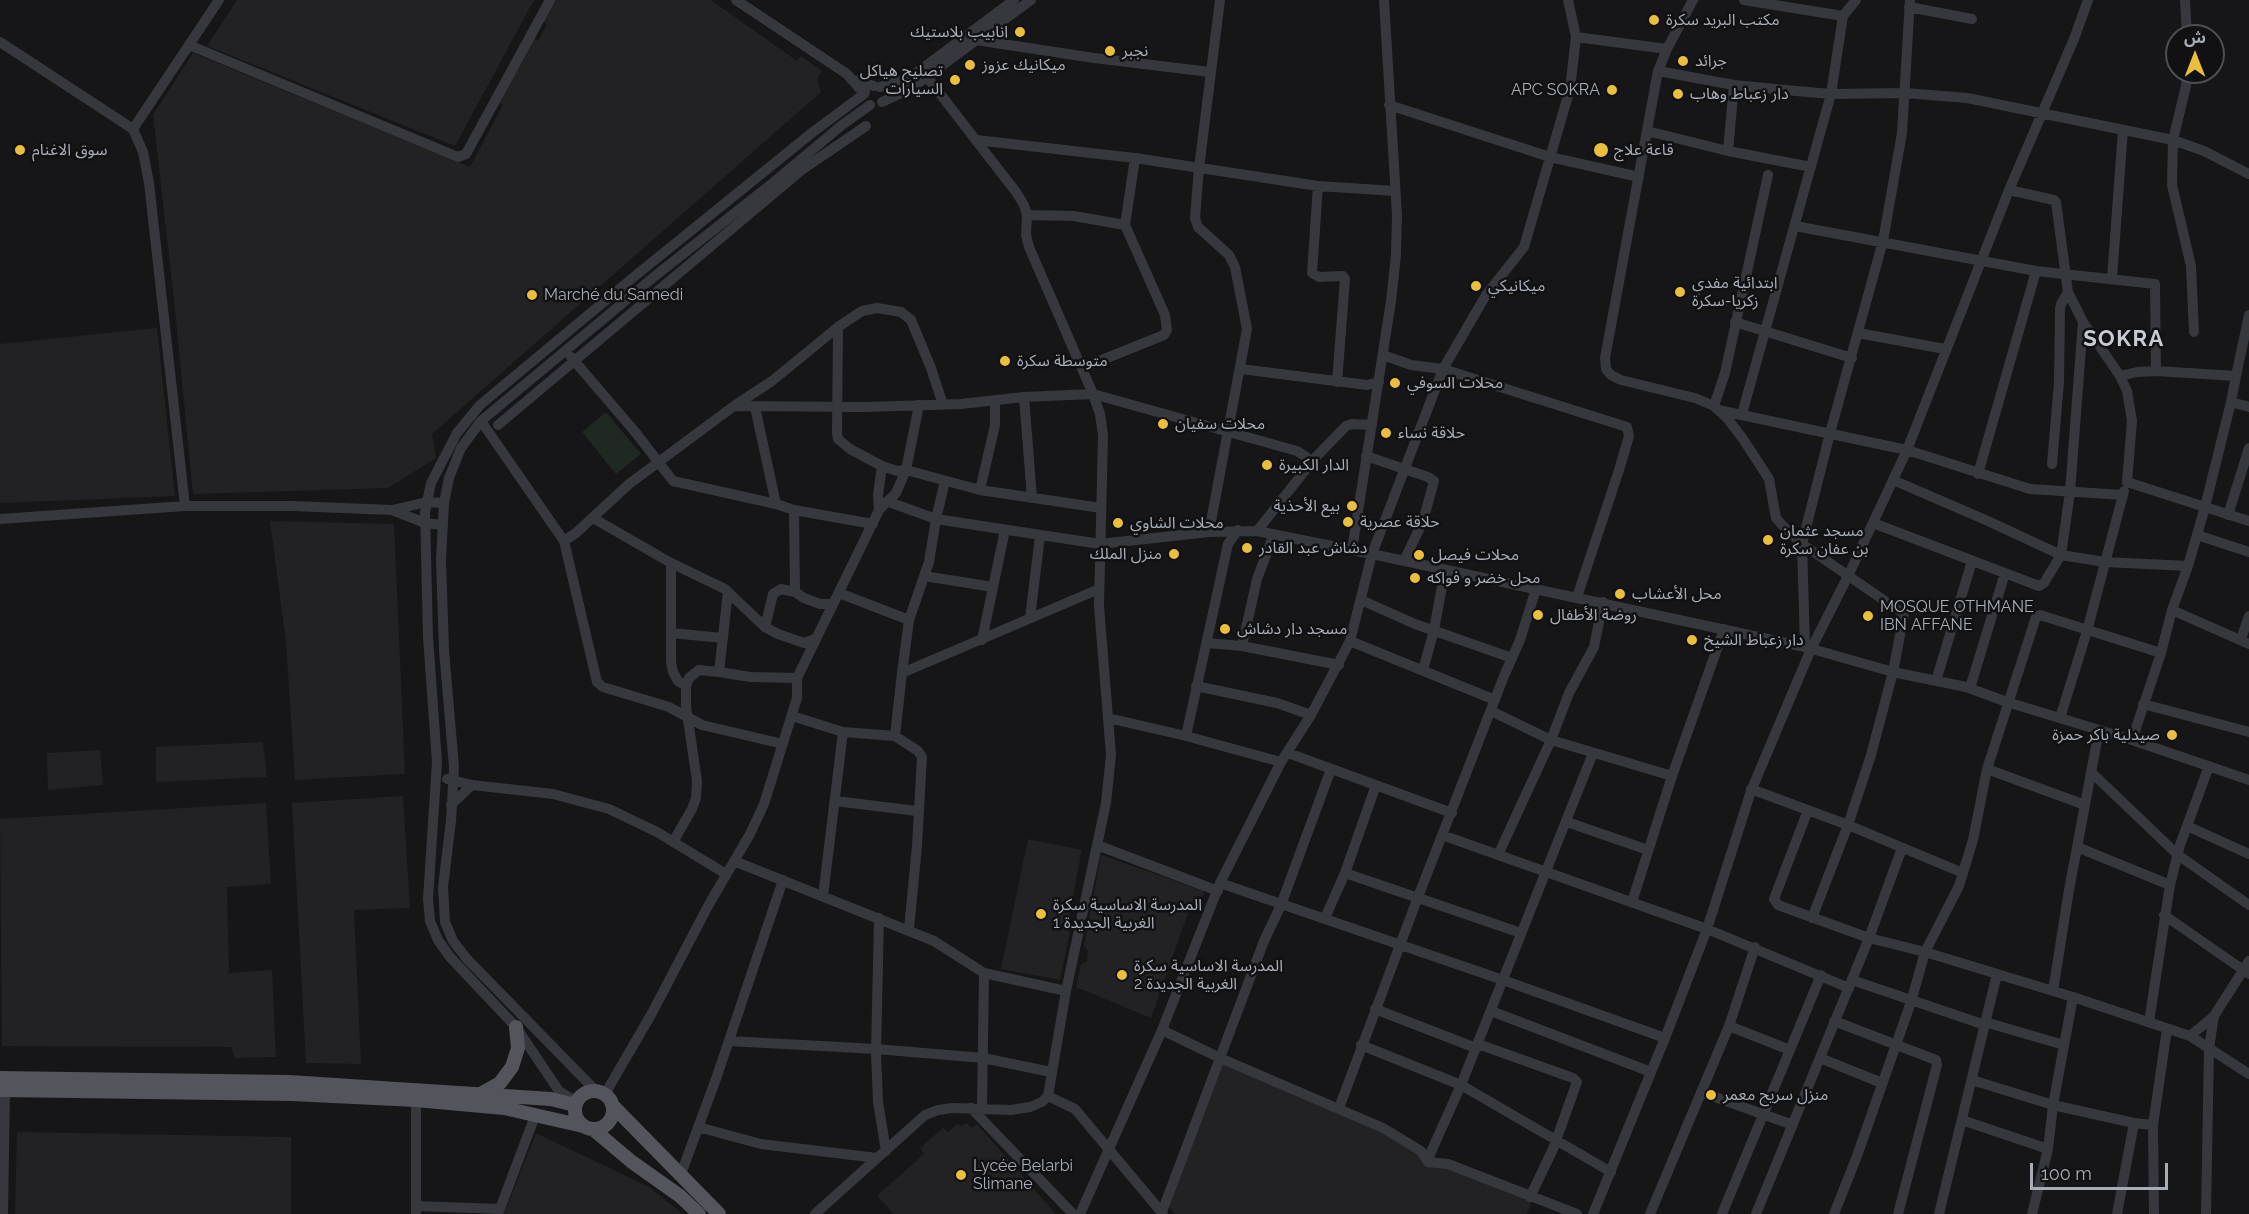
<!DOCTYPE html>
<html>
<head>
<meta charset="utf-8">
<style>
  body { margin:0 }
  #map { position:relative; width:2249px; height:1214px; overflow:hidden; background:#161618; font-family:Raleway,"Noto Sans Arabic",sans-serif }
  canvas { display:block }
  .north { position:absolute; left:2165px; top:24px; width:60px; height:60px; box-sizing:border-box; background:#111113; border:2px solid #4d4f55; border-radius:50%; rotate:0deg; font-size:16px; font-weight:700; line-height:24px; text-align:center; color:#a8acb7 }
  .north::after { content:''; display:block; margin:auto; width:21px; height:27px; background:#ebbf3b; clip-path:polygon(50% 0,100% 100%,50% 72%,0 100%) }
  .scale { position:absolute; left:2030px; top:1163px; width:138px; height:27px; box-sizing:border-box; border:3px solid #a8acb7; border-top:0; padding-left:8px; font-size:18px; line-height:21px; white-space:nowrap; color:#a8acb7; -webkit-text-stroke:4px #111113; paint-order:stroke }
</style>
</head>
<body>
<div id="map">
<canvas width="2249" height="1214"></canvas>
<div class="north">ش</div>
<div class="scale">100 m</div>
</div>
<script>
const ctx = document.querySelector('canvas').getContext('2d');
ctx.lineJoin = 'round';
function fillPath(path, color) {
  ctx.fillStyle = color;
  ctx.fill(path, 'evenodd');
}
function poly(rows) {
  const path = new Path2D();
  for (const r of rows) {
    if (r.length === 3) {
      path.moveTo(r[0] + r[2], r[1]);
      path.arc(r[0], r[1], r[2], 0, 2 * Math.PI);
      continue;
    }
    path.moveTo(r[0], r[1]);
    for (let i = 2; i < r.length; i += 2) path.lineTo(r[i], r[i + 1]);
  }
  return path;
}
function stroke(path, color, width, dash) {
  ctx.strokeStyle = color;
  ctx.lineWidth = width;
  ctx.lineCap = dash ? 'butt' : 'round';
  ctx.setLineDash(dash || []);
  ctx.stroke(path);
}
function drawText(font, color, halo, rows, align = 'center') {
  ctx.font = font + ' Raleway,"Noto Sans Arabic",sans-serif';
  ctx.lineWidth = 5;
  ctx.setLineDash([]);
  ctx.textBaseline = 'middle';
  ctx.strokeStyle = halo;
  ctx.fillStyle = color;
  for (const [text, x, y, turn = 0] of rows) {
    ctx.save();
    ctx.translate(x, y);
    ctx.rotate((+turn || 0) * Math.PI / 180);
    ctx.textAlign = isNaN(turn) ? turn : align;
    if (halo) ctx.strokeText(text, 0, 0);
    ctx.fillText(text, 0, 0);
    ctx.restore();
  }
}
fillPath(poly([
  [237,0,534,0,455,146,207,46],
  [551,0,711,0,797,61,801,56,822,71,817,79,821,92,432,434,436,458,388,488,193,494,174,300,153,115,193,53,470,167,503,105,497,101,530,37,538,41,547,24,541,20],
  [157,328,175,496,0,503,0,344],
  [270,521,394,524,405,774,295,780,286,642],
  [263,742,267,777,156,782,156,747],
  [100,750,103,785,48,790,47,753],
  [403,796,410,908,354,910,361,1064,306,1063,292,803],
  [266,803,271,884,227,887,229,973,272,970,276,1057,235,1058,231,1047,2,1046,0,819],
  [1028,839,1082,850,1067,926,1070,932,1060,980,1001,969],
  [1101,855,1204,891,1202,900,1195,897,1192,902,1151,1018,1076,987,1081,964,1087,961,1088,951,1084,946],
  [1221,1061,1336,1108,1423,1153,1533,1199,1527,1214,1175,1214,1166,1203],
  [967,1123,971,1128,977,1124,1056,1214,894,1214,877,1196,924,1154,920,1148,943,1128,948,1132,958,1124,961,1126],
  [17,1132,291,1137,291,1214,15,1214],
  [536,1133,649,1187,683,1214,504,1214]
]), '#222225');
fillPath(poly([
  [606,412,641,454,616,474,582,432]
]), '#202822');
stroke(poly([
  [736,0,847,74,859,88,865,92],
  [1693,0,1667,49,1658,71,1605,358,1606,369,1611,375,1621,380,1695,398,1714,406,1727,418,1743,439,1769,479,1776,518,1783,526,1802,544,1904,614,1893,672,1871,755,1848,825,1812,918],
  [1744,0,1843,16],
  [2185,0,2187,36],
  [1909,7,1972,19],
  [1576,37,1667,49],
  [976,40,1094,58,1210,72],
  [0,42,133,129,143,152,149,183,185,506],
  [189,45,458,157,466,154,550,0],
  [1658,71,1734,85,1796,91,1831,94,1905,93,1967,98,2173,140,2204,151,2249,174],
  [2188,72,2186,86,2173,140,2172,185,2191,266,2194,332],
  [851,79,874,86],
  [880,87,911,77,1014,0],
  [882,102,910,89,1031,0],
  [1389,105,1550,157,1639,177],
  [133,129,219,0],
  [1647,131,1728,151,1811,167],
  [976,140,1135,158,1318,186,1395,191],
  [1728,151,1734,85],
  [1318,186,1312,273,1319,277,1343,276,1345,279,1337,382],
  [2009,190,2054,200,2056,202,2068,292,2083,322,2120,376],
  [1027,215,1074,216,1125,225],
  [1795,226,2036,271,2155,284,2156,371],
  [2112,278,2123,130],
  [1735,322,1852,358],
  [838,327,837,433,838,439,850,449,882,466,897,471,906,470,980,490,1101,508],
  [1858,333,1945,349],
  [1383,355,1411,365,1443,369,1627,427,1629,436,1619,470,1577,597],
  [571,357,636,433,673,481,776,504],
  [1082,368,1164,335,1167,330,1165,315,1125,225,1135,158],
  [1241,369,1367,385,1379,382],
  [2156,371,2236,376,2231,402,2205,507,2127,482,2132,421,2127,391,2120,376,2137,372,2156,371],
  [2236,376,2249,315],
  [1024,397,1032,498],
  [2231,402,2249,407],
  [734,406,772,381,838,327,862,311,877,308,901,312,911,320,931,368,943,405],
  [1714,406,1725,373,1768,175],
  [755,407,776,504,794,510,795,592,804,598,820,604,833,604],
  [1718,410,1907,450,2030,489,2123,495],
  [1742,414,1831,94,1843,16,1856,0],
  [481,421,564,541,576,533,629,484,734,406,866,407,961,404,1024,397,1093,394,1297,451,1305,456,1311,462,1307,468,1257,531],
  [498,425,803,169,866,126],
  [1366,456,1428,477,1434,481,1423,521,1404,561],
  [1311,462,1346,426,1352,424,1372,425],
  [2052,464,2059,382,2060,309,2061,304,2068,292],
  [1978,474,2036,271],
  [1893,480,1988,521,2061,555,2070,492,2083,322],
  [945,481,936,519,929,562,909,620,902,673,1099,589],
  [980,490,995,425,995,400],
  [889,502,936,519,1100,544,1209,532,1257,531,1372,554,1805,647,1893,672,1966,687,2007,702,2132,740,2249,780],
  [392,510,425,523,443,525],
  [794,510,873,524],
  [879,510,878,495,882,466],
  [2228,515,2249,448],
  [593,518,671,563,725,589,765,627,778,634,804,643,815,639],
  [0,519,185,506,293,506,392,510,427,502,444,503],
  [1873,523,2039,586,2044,583,2061,555,2105,562,2188,566],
  [1209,532,1247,329,1235,267,1229,255,1198,227,1195,218,1199,168,1220,0],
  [2197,535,2249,552],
  [564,541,597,682,603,687,669,707,702,725,783,744],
  [1352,550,1391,301,1396,255,1397,215,1384,0],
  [671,563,671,662,673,672,678,681,686,686],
  [924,576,993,587],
  [728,592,719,672,750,677,797,678],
  [839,593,909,620],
  [1361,600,1415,624,1512,658],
  [2172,610,2249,644],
  [1030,618,1040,536],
  [765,627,773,594,781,589,795,592],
  [671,633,723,638],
  [2241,639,2249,616],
  [982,640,1005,530],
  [1350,641,1495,700],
  [1207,643,1242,646,1339,665],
  [1242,646,1257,579,1274,534],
  [1805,647,1802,544,1830,433,1883,241,1902,133,1910,0],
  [1423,670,1434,630,1445,570],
  [1936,681,1972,561],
  [1196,686,1277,703,1311,715],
  [1970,688,2005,573],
  [2143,704,2249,732],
  [1491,711,1551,740,1672,776],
  [792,716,843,732,895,736,918,751,922,757,917,846,909,929],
  [1108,718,1186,736,1281,762],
  [2060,718,2087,631,2124,491],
  [895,736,902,673],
  [1186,736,1228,544,1238,530],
  [2132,740,2161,653,2172,610,2188,566,2205,507,2249,521],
  [1288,753,1452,813],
  [1987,769,2085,805],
  [2091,772,2178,855,2249,905],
  [447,779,472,785,553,794,609,809,657,832,726,874],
  [1751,789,1848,825,1963,873],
  [835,801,917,811],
  [451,805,472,785],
  [1808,810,1774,899,1778,905,1869,938,1902,848],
  [1567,822,1648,850],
  [2187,826,2249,854],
  [1442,835,1707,929,1849,988],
  [673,842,692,809,696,798,697,781,686,706,686,686,689,678,699,670,719,672],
  [1097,845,1218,891],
  [2077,847,2170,885],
  [1498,855,1551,740,1569,693,1594,647,1603,602],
  [734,861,934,941,984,973,982,1108],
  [1345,873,1521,933],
  [1220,883,1503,980,1665,1038],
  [823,896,843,732],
  [1632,902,1672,776,1724,629],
  [2164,915,2249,974],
  [879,918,876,1052,878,1102,886,1151],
  [1325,918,1345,873,1376,785],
  [984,973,1066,991],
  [1852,980,1985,1025],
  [2053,991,2069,890,2099,730],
  [2073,997,2053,1105,2134,1123,2153,1125],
  [1375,1009,1476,1048],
  [1491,1011,1651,1072],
  [1834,1021,1936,1060,1937,1065,1898,1214],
  [1985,1022,2064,1045],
  [2149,1022,2170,885,2180,845,2209,766],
  [1729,1026,1790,1050],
  [1162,1030,1220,1058,1383,1128,1421,1151,1428,1162,1448,1164,1577,1214],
  [2190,1036,2214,1016,2249,961],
  [729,1041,876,1049,983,1058,1051,1072],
  [1478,1044,1573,1078,1577,1082,1553,1149,1530,1197],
  [1361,1045,1461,1085,1611,1172],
  [1820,1058,1882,1083],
  [1972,1080,2053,1105,2048,1149,2032,1214],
  [596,1091,467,959,453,941,445,922,443,887,451,821,454,767,444,650,441,560,444,503,449,478,461,448,481,421,655,276,769,186,842,125,870,105],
  [1701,1092,1793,1125],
  [605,1094,652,1013,708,906,750,834,764,804,797,698,797,678,879,510,896,493,906,470,919,405],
  [1048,1096,1075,1109,1163,1214],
  [416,1100,416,1214],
  [577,1102,559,1091,516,1027,450,957,438,940,430,921,428,899,437,762,428,637,425,512,431,483,457,433,480,405,635,276,813,132,864,94],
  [971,1108,1073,1214],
  [1339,1108,1418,897,1504,676,1520,640,1536,589],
  [1962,1120,2048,1149],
  [698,1127,761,1144,877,1158],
  [1427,1161,1461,1085,1593,753],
  [681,1174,717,1076,783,880],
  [416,1206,500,1209],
  [1162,1212,1264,941,1281,905,1331,769],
  [3,1214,5,1090],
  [498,1214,535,1116],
  [815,1214,925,1115,938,1110,953,1108,1011,1110,1030,1107,1042,1102,1048,1096,1066,991,1106,803,1111,755,1099,606,1103,435,1100,414,1093,394,1029,247,1026,235,1027,215,1024,205,1016,192,927,77,919,71],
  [1080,1214,1162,1030,1220,883,1281,762,1311,715,1350,641,1372,554,1443,369,1486,295,1524,247,1570,89,1576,37,1568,0],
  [1593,1214,1665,1038,1707,929,1751,791,1811,649,1848,576,1907,450,2009,190,2074,39,2088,0],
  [1650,1214,1729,1026,1755,947],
  [1722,1214,1821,975],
  [1756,1214,1869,938,1925,952,2073,997,2190,1036,2249,1074],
  [1834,1214,1857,1156,1911,1002,1925,952,1959,886,1973,840,1987,769,2036,617,2040,615,2161,653],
  [1939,1214,1997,974],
  [2117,1214,2134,1123],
  [2154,1214,2153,1125,2167,1029],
  [2206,1214,2209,1048,2214,1016]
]), '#37383d', 10);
stroke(poly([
  [0,1078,289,1082,551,1099,575,1105],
  [0,1090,292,1094,416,1100,504,1108,583,1126],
  [594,1110,19],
  [482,1093,500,1083,512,1067,518,1048,516,1027],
  [613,1106,719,1214],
  [594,1130,632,1162,680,1196,699,1214]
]), '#53545c', 14);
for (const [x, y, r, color] of [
  [1654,20,6,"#ebbf3b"],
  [1020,32,6,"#ebbf3b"],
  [1110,51,6,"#ebbf3b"],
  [1683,61,6,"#ebbf3b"],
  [970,65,6,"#ebbf3b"],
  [955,80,6,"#ebbf3b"],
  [1612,90,6,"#ebbf3b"],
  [1678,94,6,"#ebbf3b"],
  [20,150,6,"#ebbf3b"],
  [1601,150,8,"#ebbf3b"],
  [1476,286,6,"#ebbf3b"],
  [1680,292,6,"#ebbf3b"],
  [532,295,6,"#ebbf3b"],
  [1005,361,6,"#ebbf3b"],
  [1395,383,6,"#ebbf3b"],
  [1163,424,6,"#ebbf3b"],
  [1386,433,6,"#ebbf3b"],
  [1267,465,6,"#ebbf3b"],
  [1352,506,6,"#ebbf3b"],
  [1348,522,6,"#ebbf3b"],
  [1118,523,6,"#ebbf3b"],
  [1768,540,6,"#ebbf3b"],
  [1247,548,6,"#ebbf3b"],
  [1174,554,6,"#ebbf3b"],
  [1419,555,6,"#ebbf3b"],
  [1415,578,6,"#ebbf3b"],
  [1620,594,6,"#ebbf3b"],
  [1538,615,6,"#ebbf3b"],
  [1868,616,6,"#ebbf3b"],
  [1225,629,6,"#ebbf3b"],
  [1692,640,6,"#ebbf3b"],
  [2172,735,6,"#ebbf3b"],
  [1041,914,6,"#ebbf3b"],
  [1122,975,6,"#ebbf3b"],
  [1711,1095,6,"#ebbf3b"],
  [961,1175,6,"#ebbf3b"]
]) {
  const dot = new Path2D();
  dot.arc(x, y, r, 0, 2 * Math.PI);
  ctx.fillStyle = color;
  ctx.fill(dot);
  stroke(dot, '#111113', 2);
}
drawText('16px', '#a8acb7', '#111113', [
  ["مكتب البريد سكرة",1666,20],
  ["انابيب بلاستيك",1008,32,"right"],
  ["نجبر",1122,51],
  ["جرائد",1695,61],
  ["ميكانيك عزوز",982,65],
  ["تصليح هياكل",943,71,"right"],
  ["السيارات",943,89,"right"],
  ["APC SOKRA",1600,90,"right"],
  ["دار زعباط وهاب",1690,94],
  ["سوق الاغنام",32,150],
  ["قاعة علاج",1614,150],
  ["ابتدائية مفدي",1692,283],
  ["زكريا-سكرة",1692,301],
  ["ميكانيكي",1488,286],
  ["Marché du Samedi",544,295],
  ["متوسطة سكرة",1017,361],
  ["محلات السوفي",1407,383],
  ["محلات سفيان",1175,424],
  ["حلاقة نساء",1398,433],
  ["الدار الكبيرة",1279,465],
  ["بيع الأحذية",1340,506,"right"],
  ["حلاقة عصرية",1360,522],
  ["محلات الشاوي",1130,523],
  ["مسجد عثمان",1780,531],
  ["بن عفان سكرة",1780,549],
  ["دشاش عبد القادر",1259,548],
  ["منزل الملك",1162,554,"right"],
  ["محلات فيصل",1431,555],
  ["محل خضر و فواكه",1427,578],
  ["محل الأعشاب",1632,594],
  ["MOSQUE OTHMANE",1880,607],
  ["IBN AFFANE",1880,625],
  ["روضة الأطفال",1550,615],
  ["مسجد دار دشاش",1237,629],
  ["دار زعباط الشيخ",1704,640],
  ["صيدلية باكر حمزة",2160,735,"right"],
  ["المدرسة الاساسية سكرة",1053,905],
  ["الغربية الجديدة 1",1053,923],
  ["المدرسة الاساسية سكرة",1134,966],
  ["الغربية الجديدة 2",1134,984],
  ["منزل سريح معمر",1723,1095],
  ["Lycée Belarbi",973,1166],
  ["Slimane",973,1184]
], 'left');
ctx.letterSpacing = '1.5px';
drawText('bold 22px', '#c9cbd4', '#111113', [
  ["SOKRA",2124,339]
]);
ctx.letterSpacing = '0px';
</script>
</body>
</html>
